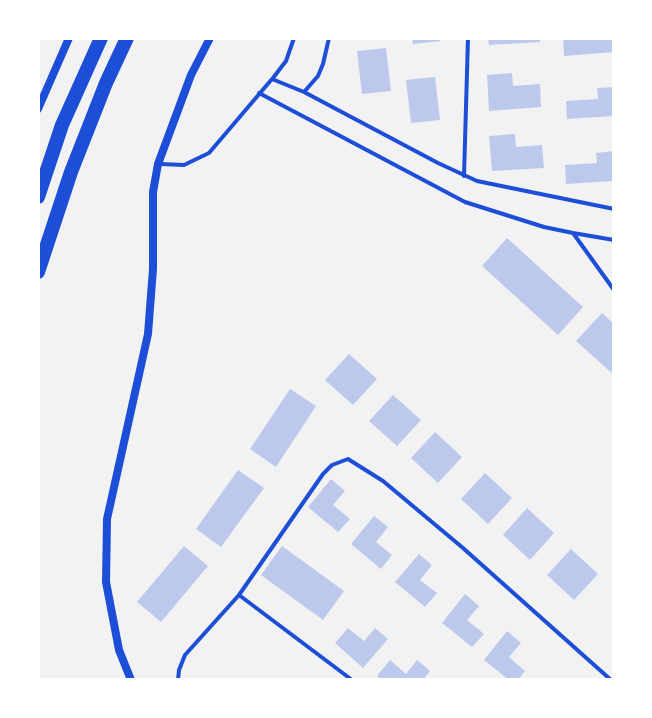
<!DOCTYPE html>
<html>
<head>
<meta charset="utf-8">
<style>
  body { margin:0 }
  #map { position:relative; width:652px; height:718px; overflow:hidden; background:#f2f2f2; font-family:Barlow,sans-serif }
  canvas { display:block }
  .frame { position:absolute; inset:0; border:40px solid #fff; pointer-events:none }
</style>
</head>
<body>
<div id="map">
<canvas width="652" height="718"></canvas>
<div class="frame"></div>
</div>
<script>
const ctx = document.querySelector('canvas').getContext('2d');
ctx.lineJoin = 'round';
function fillPath(path, color) {
  ctx.fillStyle = color;
  ctx.fill(path, 'evenodd');
}
function poly(rows) {
  const path = new Path2D();
  for (const r of rows) {
    path.moveTo(r[0], r[1]);
    for (let i = 2; i < r.length; i += 2) path.lineTo(r[i], r[i + 1]);
  }
  return path;
}
function stroke(path, color, width, dash) {
  ctx.strokeStyle = color;
  ctx.lineWidth = width;
  ctx.lineCap = dash ? 'butt' : 'round';
  ctx.setLineDash(dash || []);
  ctx.stroke(path);
}
fillPath(poly([
  [412,38,440,38,440,41,413,44],
  [488,38,540,38,540,42,489,45],
  [563,38,613,38,614,52,564,56],
  [386,48,391,91,362,94,357,51],
  [512,73,513,86,540,84,541,107,489,111,487,75],
  [435,77,440,120,411,123,406,80],
  [614,87,614,116,567,119,566,101,598,99,597,88],
  [515,134,516,147,542,145,544,168,492,171,489,136],
  [614,151,614,181,566,184,565,165,597,163,596,153],
  [507,238,583,307,558,335,482,266],
  [602,313,614,324,614,375,576,341],
  [349,354,377,379,353,405,325,380],
  [290,389,316,406,276,467,250,449],
  [393,395,421,420,397,446,369,421],
  [435,432,462,457,438,483,411,458],
  [238,470,264,488,221,547,196,529],
  [485,473,512,498,488,524,461,499],
  [331,479,345,491,333,505,350,519,338,532,308,507],
  [527,508,554,533,530,560,503,535],
  [374,516,388,527,376,542,392,555,381,569,351,544],
  [184,546,208,566,161,622,137,602],
  [282,546,344,591,323,620,261,575],
  [571,549,598,574,574,600,547,575],
  [419,554,432,565,420,580,437,593,425,607,395,582],
  [465,594,479,606,467,620,484,634,472,647,442,623],
  [348,628,364,641,375,628,388,639,363,668,335,643],
  [507,631,521,643,509,657,525,671,518,680,509,680,484,660],
  [390,660,406,674,417,660,430,671,423,680,382,680,377,676]
]), '#bdc9ec');
stroke(poly([
  [273,78,286,61,294,38],
  [304,92,318,76,323,64,329,38],
  [259,93,465,202,544,227,573,233,614,290],
  [160,164,184,165,209,153,272,79,304,92,438,163,477,181,614,209],
  [464,176,468,38],
  [573,233,614,240],
  [239,595,352,680],
  [178,680,179,670,185,655,239,595,323,474,332,465,348,459,383,481,463,548,611,680]
]), '#1d4ed8', 4);
stroke(poly([
  [38,109,69,38],
  [131,680,119,650,106,582,107,519,148,334,153,269,153,192,158,164,191,75,210,38]
]), '#1d4ed8', 8);
stroke(poly([
  [38,197,62,125,101,38],
  [38,272,71,172,106,83,127,38]
]), '#1d4ed8', 14);
</script>
</body>
</html>
